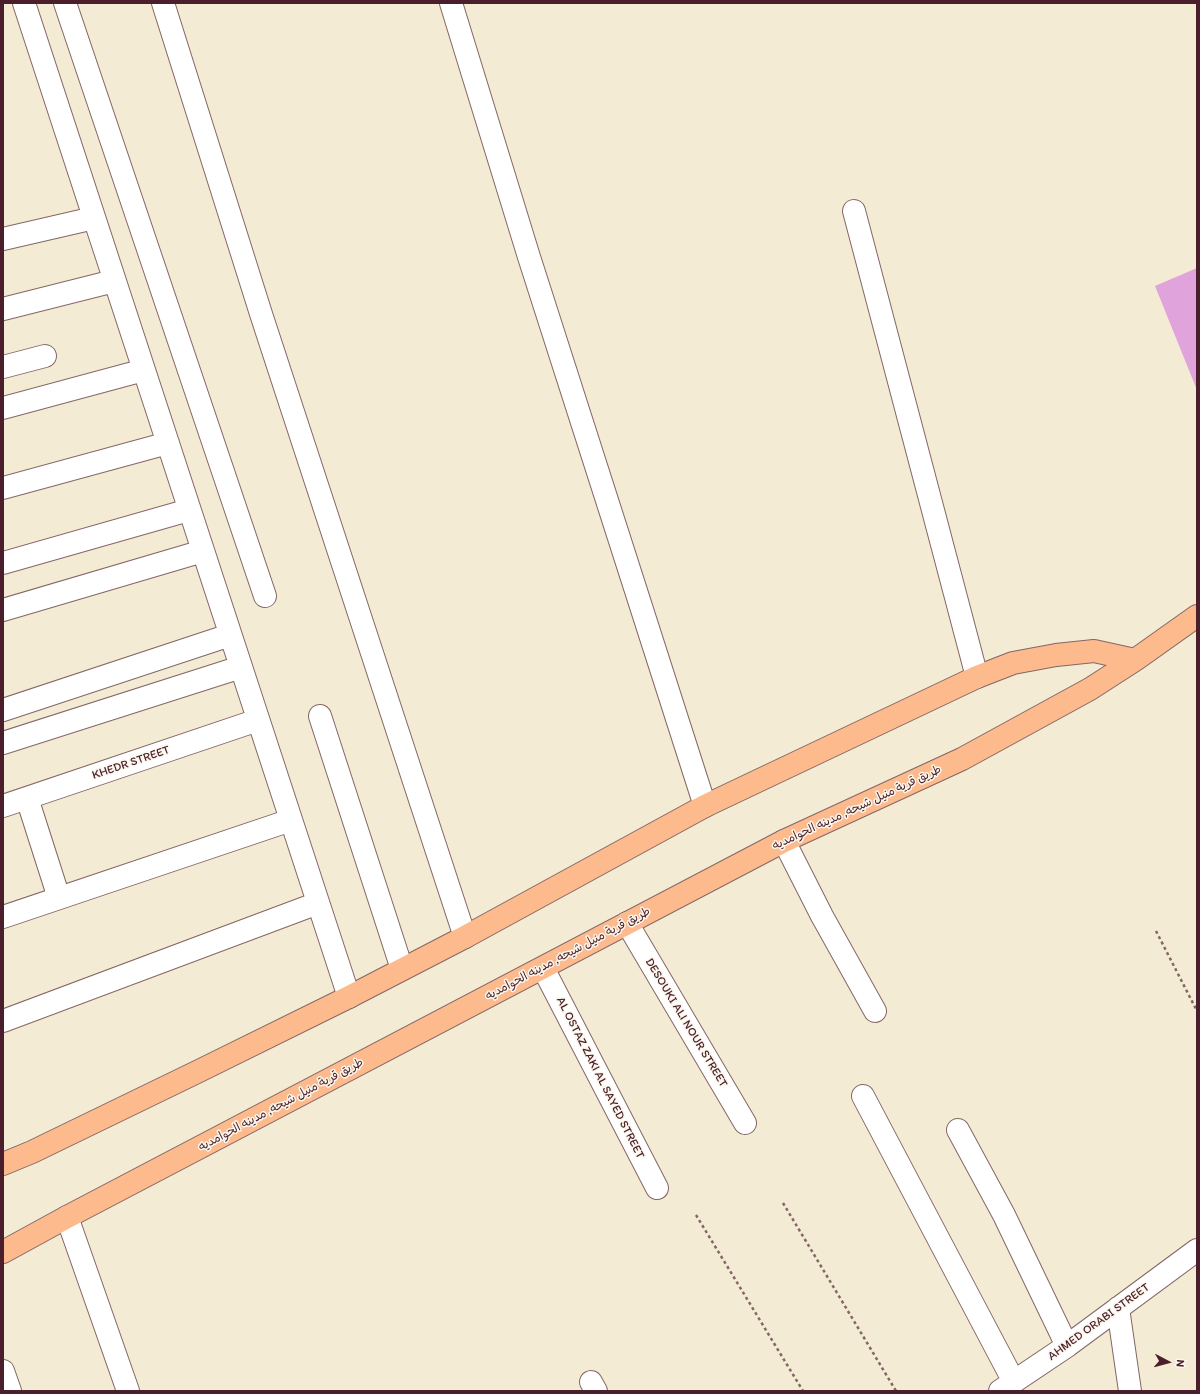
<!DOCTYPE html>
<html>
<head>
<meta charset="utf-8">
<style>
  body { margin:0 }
  #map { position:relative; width:1200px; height:1394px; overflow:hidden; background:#f3ebd4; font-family:Itim,sans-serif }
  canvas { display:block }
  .frame { position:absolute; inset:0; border:4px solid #4a1f2b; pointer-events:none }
  .north { position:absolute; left:1148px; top:1342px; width:40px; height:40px; -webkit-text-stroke:3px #fbf7ec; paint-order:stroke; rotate:96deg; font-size:11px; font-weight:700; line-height:16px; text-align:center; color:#4a1f2b }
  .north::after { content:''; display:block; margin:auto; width:14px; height:18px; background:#4a1f2b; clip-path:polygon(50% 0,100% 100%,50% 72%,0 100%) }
</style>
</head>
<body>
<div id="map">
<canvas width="1200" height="1394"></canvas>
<div class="frame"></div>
<div class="north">N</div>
</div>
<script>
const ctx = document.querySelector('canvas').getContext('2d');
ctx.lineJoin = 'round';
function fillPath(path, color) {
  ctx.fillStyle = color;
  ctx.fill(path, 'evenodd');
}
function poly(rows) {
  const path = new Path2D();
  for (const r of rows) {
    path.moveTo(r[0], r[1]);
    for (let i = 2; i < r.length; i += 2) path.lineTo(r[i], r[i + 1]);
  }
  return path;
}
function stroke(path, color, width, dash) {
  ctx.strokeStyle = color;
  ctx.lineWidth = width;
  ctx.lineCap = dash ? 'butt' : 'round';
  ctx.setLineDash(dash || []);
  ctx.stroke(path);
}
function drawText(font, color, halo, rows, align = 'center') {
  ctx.font = font + ' Itim,"Playpen Sans Arabic",sans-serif';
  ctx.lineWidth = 3;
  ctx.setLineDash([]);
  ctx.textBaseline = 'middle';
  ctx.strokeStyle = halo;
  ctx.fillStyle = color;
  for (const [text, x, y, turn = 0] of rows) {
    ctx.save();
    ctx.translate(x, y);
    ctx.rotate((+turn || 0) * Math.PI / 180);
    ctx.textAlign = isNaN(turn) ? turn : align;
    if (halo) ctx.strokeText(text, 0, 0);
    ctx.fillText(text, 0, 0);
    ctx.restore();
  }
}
fillPath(poly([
  [1197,268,1197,390,1155,286]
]), '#e0a3dc');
const minor = poly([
  [24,3,349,997],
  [65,3,265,596],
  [163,3,262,317,465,937],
  [451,3,529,257,705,806],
  [854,211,977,677],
  [3,239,94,218],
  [3,309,114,281],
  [3,367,45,356],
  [3,408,144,370],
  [3,488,168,443],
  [3,563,189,510],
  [3,610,203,551],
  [3,710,230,635],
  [320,716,402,969],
  [3,743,241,667],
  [27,798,59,898],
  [3,806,258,720],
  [784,841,822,916,875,1011],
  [3,917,291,820],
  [627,923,745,1123],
  [543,968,657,1188],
  [3,1021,318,903],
  [863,1096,1014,1382],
  [958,1130,1004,1215,1067,1346],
  [67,1217,128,1391],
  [1118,1308,1130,1391],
  [3,1371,10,1391],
  [591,1382,596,1391],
  [1000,1391,1067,1346,1197,1250]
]);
const major = poly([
  [3,1164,32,1152,197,1072,349,997,465,937,705,806,977,677,1013,663,1056,655,1094,651,1135,660],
  [3,1252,67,1217,784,841,962,759,1090,689,1135,660,1197,616]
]);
stroke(minor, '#856666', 24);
stroke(major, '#856666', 24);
stroke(poly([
  [1156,931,1197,1011],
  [783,1203,896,1391],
  [696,1215,803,1391]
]), '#856666', 2.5, [3, 3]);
stroke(minor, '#fff', 22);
stroke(major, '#fcba8d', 22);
drawText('12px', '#4a1f2b', '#fbf7ec', [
  ["KHEDR STREET",131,763,-19],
  ["طريق قرية منيل شيحه, مدينه الحوامديه",857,808,-25],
  ["طريق قرية منيل شيحه, مدينه الحوامديه",568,954,-28],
  ["DESOUKI ALI NOUR STREET",686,1023,59],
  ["AL OSTAZ ZAKI AL SAYED STREET",600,1078,63],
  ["طريق قرية منيل شيحه, مدينه الحوامديه",281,1105,-28],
  ["AHMED ORABI STREET",1099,1322,-36]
]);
</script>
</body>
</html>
